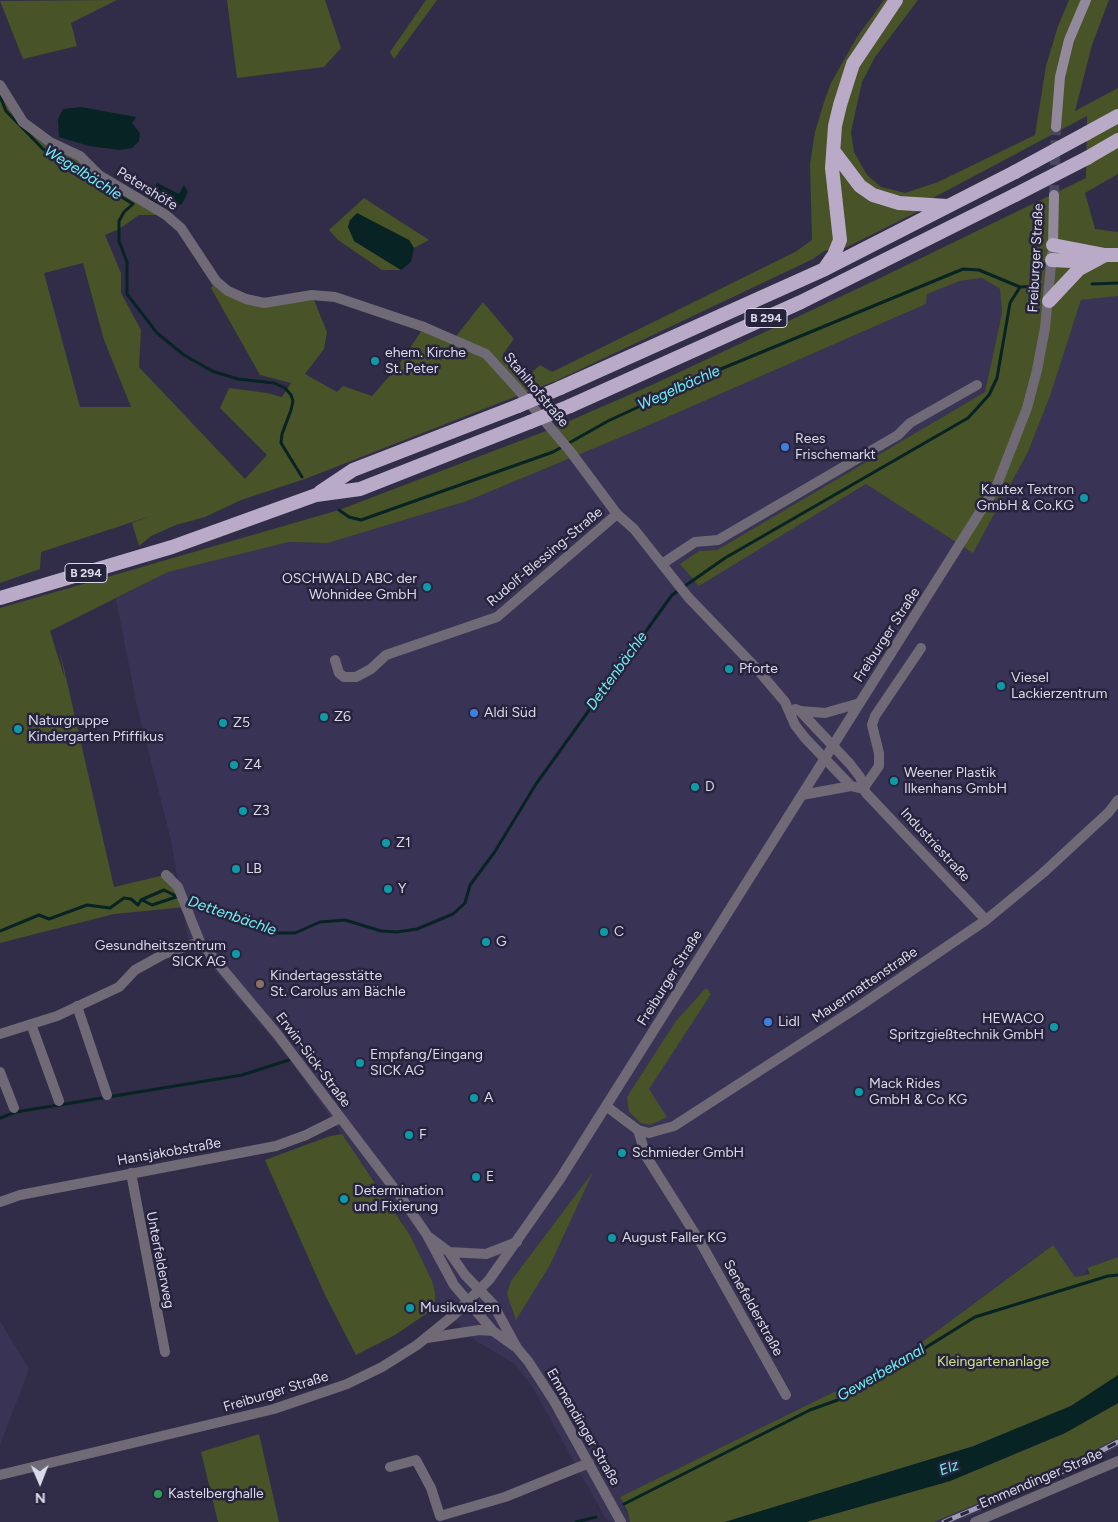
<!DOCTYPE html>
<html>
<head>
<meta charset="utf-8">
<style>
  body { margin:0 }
  #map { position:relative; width:1118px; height:1522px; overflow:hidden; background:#312d48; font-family:Figtree,sans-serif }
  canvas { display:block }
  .north { position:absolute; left:15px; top:1457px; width:50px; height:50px; -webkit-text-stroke:4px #27233d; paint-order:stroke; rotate:179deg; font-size:14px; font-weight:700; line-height:20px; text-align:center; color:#dbdaeb }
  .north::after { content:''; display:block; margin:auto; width:18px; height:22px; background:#dbdaeb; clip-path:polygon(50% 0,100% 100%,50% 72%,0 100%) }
</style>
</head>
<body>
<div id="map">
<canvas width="1118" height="1522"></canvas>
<div class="north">N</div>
</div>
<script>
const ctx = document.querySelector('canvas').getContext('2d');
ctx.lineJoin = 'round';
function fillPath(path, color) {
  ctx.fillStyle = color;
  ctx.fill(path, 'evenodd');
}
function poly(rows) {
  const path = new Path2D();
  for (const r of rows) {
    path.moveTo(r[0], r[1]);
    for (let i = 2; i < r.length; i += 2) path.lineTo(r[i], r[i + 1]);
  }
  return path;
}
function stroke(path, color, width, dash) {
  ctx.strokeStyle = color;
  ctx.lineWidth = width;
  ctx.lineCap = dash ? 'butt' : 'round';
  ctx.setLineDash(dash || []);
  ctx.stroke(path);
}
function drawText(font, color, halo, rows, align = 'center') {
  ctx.font = font + ' Figtree,sans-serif';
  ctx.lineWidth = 5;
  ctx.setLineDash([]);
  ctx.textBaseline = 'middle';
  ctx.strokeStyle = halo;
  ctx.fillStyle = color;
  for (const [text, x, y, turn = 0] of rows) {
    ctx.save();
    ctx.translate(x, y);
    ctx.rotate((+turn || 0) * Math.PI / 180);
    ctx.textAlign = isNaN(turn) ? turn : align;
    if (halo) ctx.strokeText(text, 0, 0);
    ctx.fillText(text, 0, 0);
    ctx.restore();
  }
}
fillPath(poly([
  [982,278,1000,289,1002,313,985,392,717,550,699,551,699,586,866,484,973,552,1028,452,1050,396,1081,300,1118,296,1118,1257,1087,1268,1085,1274,1075,1277,1052,1245,895,1362,620,1497,630,1522,612,1522,606,1519,532,1386,515,1364,476,1341,435,1301,432,1281,410,1235,391,1204,288,1057,188,939,171,840,137,706,116,599,168,572,289,542,328,543,467,501,631,433,926,304,927,294,960,281],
  [0,1321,29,1369,0,1445],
  [1118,1438,1118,1447,1062,1476,957,1522,934,1522,1056,1470]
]), '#393455');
fillPath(poly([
  [117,0,71,23,77,46,23,59,0,1],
  [227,0,325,0,341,48,324,67,237,78],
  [426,0,437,0,394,59,390,52],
  [884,0,918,0,875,57,862,82,851,132,854,152,867,175,881,187,905,193,938,182,1035,135,1046,66,1058,26,1069,0,1109,0,1092,45,1075,111,1118,88,1118,174,1085,193,1095,229,1118,232,1118,296,1081,300,1050,396,1028,452,973,553,866,484,699,586,680,564,699,551,717,550,985,392,1002,313,1000,289,982,278,960,281,927,294,926,304,631,433,467,501,328,543,289,542,168,572,50,631,65,679,59,647,114,887,173,873,186,907,114,914,0,943,0,608,339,510,551,429,654,384,876,280,1086,178,1087,116,933,198,915,213,847,247,824,251,813,259,558,380,305,479,241,500,205,517,176,525,151,536,139,546,132,523,151,516,41,552,40,569,0,583,0,85,18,116,166,215,139,215,119,229,105,235,121,273,121,293,141,330,139,367,245,479,267,455,220,408,229,388,267,393,282,397,291,383,260,375,211,288,216,281,246,299,312,295,327,332,324,349,305,374,337,392,343,386,372,396,396,369,424,327,453,340,483,302,514,339,503,354,528,376,540,365,552,372,795,252,812,240,810,164,815,132,824,102,831,83,857,37],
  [83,263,104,340,131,407,80,407,44,273],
  [364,198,429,240,414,248,409,240,354,241,401,270,382,270,338,240,329,230],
  [706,988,711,994,649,1089,667,1117,650,1125,641,1123,629,1112,627,1097,676,1021],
  [342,1134,410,1235,432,1281,435,1292,435,1301,429,1312,395,1335,356,1355,325,1295,265,1160,330,1136],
  [593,1172,550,1265,516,1320,507,1294,511,1281],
  [1053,1245,1075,1277,1090,1274,1087,1268,1118,1257,1118,1375,1108,1382,1071,1406,974,1446,725,1522,630,1522,627,1510,620,1497,895,1362],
  [1118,1403,1118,1438,1056,1470,934,1522,806,1522,950,1481,1065,1433],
  [259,1434,279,1522,218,1522,201,1452]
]), '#485327');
fillPath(poly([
  [81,107,136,117,132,123,140,133,139,141,132,148,120,150,89,146,59,137,58,119,63,109],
  [157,183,179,194,184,185,188,192,182,204,172,209,149,200],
  [357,213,409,240,414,248,411,262,401,270,354,241,348,227,350,220],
  [1118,1375,1118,1403,1065,1433,950,1481,806,1522,725,1522,974,1446,1071,1406]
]), '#072324');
stroke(poly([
  [0,96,6,111,43,149,133,204,124,212,119,221,119,241,127,262,127,294,157,333,184,355,212,371,238,379,274,383,285,388,291,395,293,401,291,410,282,434,281,443,302,477],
  [1092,284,1118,283],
  [1020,287,1039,286],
  [339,510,349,517,361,520,553,452,608,421,716,371,963,269,979,270,1020,287],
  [142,900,152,905,176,897],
  [186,900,213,906,231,917,274,933,295,933,320,922,345,920,381,931,397,932,417,929,453,914,465,903,470,885,494,853,536,784,672,595,725,558,968,418,989,395,997,378,1010,303,1020,287],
  [0,931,39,915,49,919,87,905,110,908,124,898,131,899,138,905,141,900,164,890,180,898],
  [0,1118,16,1112,242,1075,289,1060],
  [624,1504,810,1410,846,1397,975,1317,1108,1276,1118,1275],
  [576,1522,596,1517]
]), '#072324', 3);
stroke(poly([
  [1054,195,1056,127]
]), '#4a4760', 10, [10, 5]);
stroke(poly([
  [0,85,23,122,50,142,80,156,99,175,166,215,181,228,216,281,228,291,246,299,264,303,312,295,335,297,424,327,486,354,516,387,570,451,617,514,634,529,688,597,757,669,785,702,795,725,805,738,851,786,863,789],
  [662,564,695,542,718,540,898,435,910,423,977,385],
  [335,660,339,673,344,677,356,677,371,669,386,655,497,617,617,514],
  [795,709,800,711,850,764,860,777,866,793,986,920],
  [863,789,879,766,879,753,872,725,875,716,921,648],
  [166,875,178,887,200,942,277,1034,403,1200,427,1235,454,1285,493,1331],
  [77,1006,107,1095],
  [31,1024,59,1101],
  [0,1034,57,1016,119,987,135,970,164,954,200,942],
  [0,1072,14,1108],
  [606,1106,638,1130,649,1133,674,1126,858,1007,986,920,1043,873,1109,812,1118,800],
  [638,1130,646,1156,702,1245,786,1395],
  [131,1173,165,1352],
  [0,1202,20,1195,276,1146,306,1135,340,1118],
  [429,1237,449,1252,465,1275,493,1304,517,1348,528,1361,554,1401,621,1522],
  [449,1252,486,1254,517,1242],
  [427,1338,479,1330,493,1331,514,1346],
  [390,1467,416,1460,431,1488,440,1516,505,1497,589,1463],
  [975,1522,1118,1461]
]), '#706a76', 10);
stroke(poly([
  [800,711,825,713,860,703],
  [802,795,851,786],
  [0,1475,274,1409,347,1384,382,1367,417,1345,454,1315,489,1280,560,1179,997,485,1027,408,1037,370,1045,328,1052,254]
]), '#706a76', 10);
stroke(poly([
  [1056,127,1060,77,1069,40,1086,0],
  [1053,245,1054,195]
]), '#92899d', 10);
stroke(poly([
  [1087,133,1118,116],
  [835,153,860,186,873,195,899,203,947,206],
  [1087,158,1118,140],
  [1053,245,1105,255,1118,255],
  [1052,260,1091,262],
  [825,268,834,255,840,240,832,168,835,126,840,105,853,64,896,0],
  [1049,301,1079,269,1105,255],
  [560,388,825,269,1015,172],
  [570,406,801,302,1015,195],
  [320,492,353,470,518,406],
  [0,598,172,547,316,495,360,489,530,422]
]), '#b9abc8', 14);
const rail = poly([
  [944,1522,1059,1473,1118,1442]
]);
stroke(rail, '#9e9cb0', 5);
stroke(rail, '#27233d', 3, [9]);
stroke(poly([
  [1015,172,1087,133],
  [1015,195,1087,158],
  [518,406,560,388],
  [530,422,570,406]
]), '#b9abc8', 14);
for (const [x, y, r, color] of [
  [375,361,5,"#0f9aa8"],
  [785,447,5,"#3f7fe0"],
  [1084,498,5,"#0f9aa8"],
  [427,587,5,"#0f9aa8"],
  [729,669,5,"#0f9aa8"],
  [1001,686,5,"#0f9aa8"],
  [474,713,5,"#3f7fe0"],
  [324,717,5,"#0f9aa8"],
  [223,723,5,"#0f9aa8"],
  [18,729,5,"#0f9aa8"],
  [234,765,5,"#0f9aa8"],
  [894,781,5,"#0f9aa8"],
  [695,787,5,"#0f9aa8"],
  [243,811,5,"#0f9aa8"],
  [386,843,5,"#0f9aa8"],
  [236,869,5,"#0f9aa8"],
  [388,889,5,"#0f9aa8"],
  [604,932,5,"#0f9aa8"],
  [486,942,5,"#0f9aa8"],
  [236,954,5,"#0f9aa8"],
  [260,984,5,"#8d6e63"],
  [768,1022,5,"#3f7fe0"],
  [1054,1027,5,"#0f9aa8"],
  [360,1063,5,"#0f9aa8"],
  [859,1092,5,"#0f9aa8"],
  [474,1098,5,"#0f9aa8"],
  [409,1135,5,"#0f9aa8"],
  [622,1153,5,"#0f9aa8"],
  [476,1177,5,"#0f9aa8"],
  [344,1199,5,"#0f9aa8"],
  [612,1238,5,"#0f9aa8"],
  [410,1308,5,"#0f9aa8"],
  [158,1494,5,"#2e9e5b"]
]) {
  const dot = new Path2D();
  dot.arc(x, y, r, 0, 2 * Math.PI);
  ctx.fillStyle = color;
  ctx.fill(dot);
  stroke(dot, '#27233d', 2);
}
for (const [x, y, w] of [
  [766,318,42],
  [86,573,42]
]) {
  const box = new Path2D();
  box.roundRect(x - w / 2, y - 9.5, w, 19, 4);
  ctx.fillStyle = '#27233d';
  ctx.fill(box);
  stroke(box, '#dbdaeb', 1);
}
drawText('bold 12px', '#dbdaeb', null, [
  ["B 294",766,318],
  ["B 294",86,573]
]);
drawText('14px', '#dbdaeb', '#27233d', [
  ["Petershöfe",147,189,32],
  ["Freiburger Straße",1036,258,-87],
  ["Stahlhofstraße",536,390,50],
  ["Rudolf-Blessing-Straße",545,557,-40],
  ["Freiburger Straße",887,635,-57],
  ["Industriestraße",935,845,47],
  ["Freiburger Straße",670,978,-58],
  ["Mauermattenstraße",865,985,-34],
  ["Erwin-Sick-Straße",313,1060,53],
  ["Hansjakobstraße",169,1152,-10],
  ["Unterfelderweg",160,1260,79],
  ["Senefelderstraße",753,1308,61],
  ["Freiburger Straße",276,1392,-17],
  ["Emmendinger Straße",583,1427,60],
  ["Emmendinger Straße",1041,1479,-23]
]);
drawText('14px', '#dbdaeb', '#27233d', [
  ["ehem. Kirche",385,353],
  ["St. Peter",385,369],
  ["Rees",795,439],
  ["Frischemarkt",795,455],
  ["Kautex Textron",1074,490,"right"],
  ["GmbH & Co.KG",1074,506,"right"],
  ["OSCHWALD ABC der",417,579,"right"],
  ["Wohnidee GmbH",417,595,"right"],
  ["Pforte",739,669],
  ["Viesel",1011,678],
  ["Lackierzentrum",1011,694],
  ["Aldi Süd",484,713],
  ["Z6",334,717],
  ["Naturgruppe",28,721],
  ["Kindergarten Pfiffikus",28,737],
  ["Z5",233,723],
  ["Z4",244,765],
  ["Weener Plastik",904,773],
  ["Ilkenhans GmbH",904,789],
  ["D",705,787],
  ["Z3",253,811],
  ["Z1",396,843],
  ["LB",246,869],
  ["Y",398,889],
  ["C",614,932],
  ["G",496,942],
  ["Gesundheitszentrum",226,946,"right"],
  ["SICK AG",226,962,"right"],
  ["Kindertagesstätte",270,976],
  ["St. Carolus am Bächle",270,992],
  ["HEWACO",1044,1019,"right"],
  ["Spritzgießtechnik GmbH",1044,1035,"right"],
  ["Lidl",778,1022],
  ["Empfang/Eingang",370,1055],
  ["SICK AG",370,1071],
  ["Mack Rides",869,1084],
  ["GmbH & Co KG",869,1100],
  ["A",484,1098],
  ["F",419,1135],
  ["Schmieder GmbH",632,1153],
  ["E",486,1177],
  ["Determination",354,1191],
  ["und Fixierung",354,1207],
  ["August Faller KG",622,1238],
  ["Musikwalzen",420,1308],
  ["Kastelberghalle",168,1494]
], 'left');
drawText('14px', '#cde48d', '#27233d', [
  ["Kleingartenanlage",993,1362]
]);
drawText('italic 15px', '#6df0f3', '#27233d', [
  ["Wegelbächle",83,173,32],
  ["Wegelbächle",679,388,-24],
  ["Dettenbächle",617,671,-54],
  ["Dettenbächle",232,916,19],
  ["Gewerbekanal",881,1373,-30],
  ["Elz",949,1468,-20]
]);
</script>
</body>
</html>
